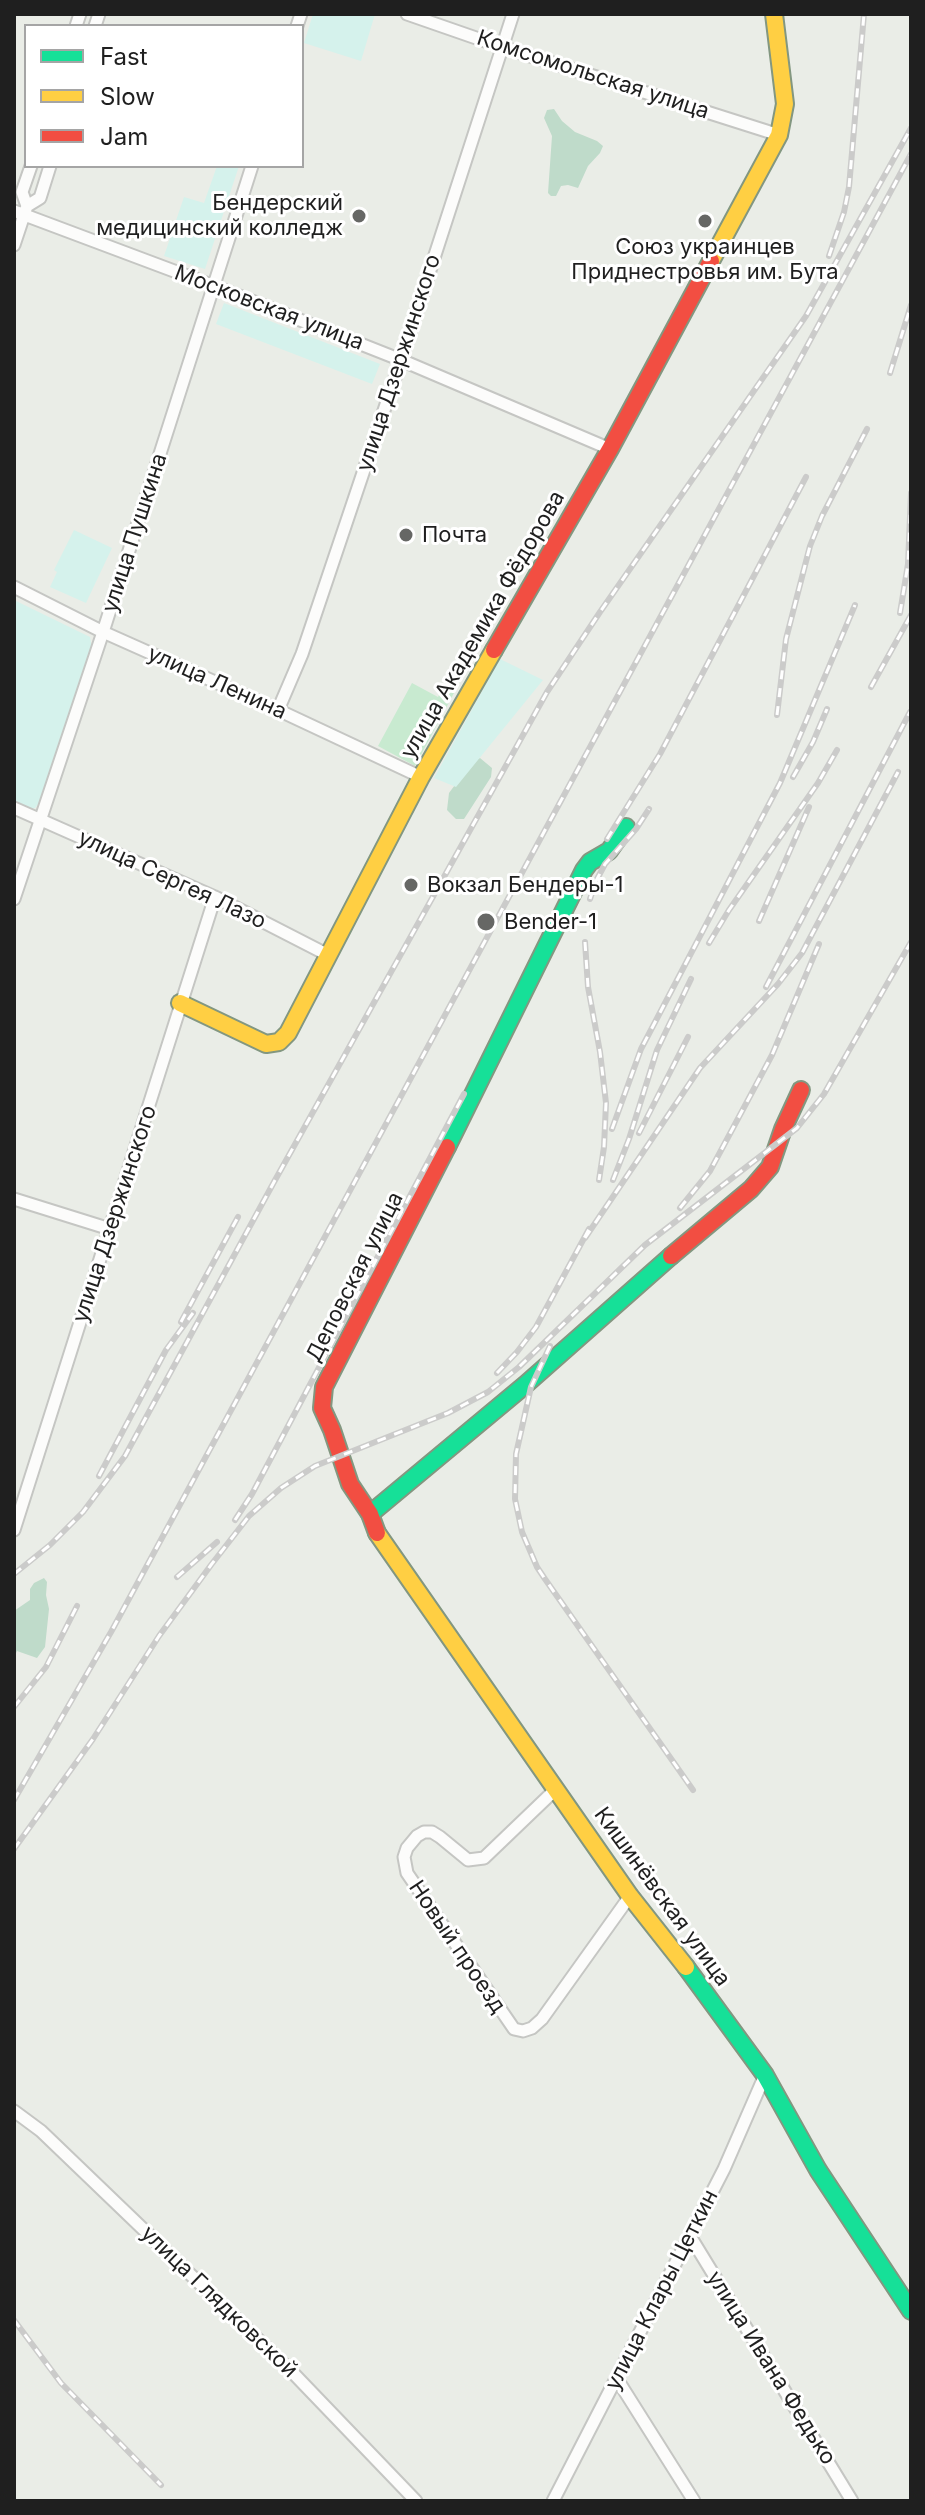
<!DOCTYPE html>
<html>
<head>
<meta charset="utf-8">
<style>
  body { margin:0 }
  #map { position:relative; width:925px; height:2515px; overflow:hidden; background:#eaede7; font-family:Inter,sans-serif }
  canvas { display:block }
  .frame { position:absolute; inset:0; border:16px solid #1f1f1f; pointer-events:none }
  .legend { position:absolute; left:24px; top:24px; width:280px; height:144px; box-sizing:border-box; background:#fff; border:2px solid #a5a5a5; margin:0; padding:10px 14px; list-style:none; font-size:24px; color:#1f1f1f }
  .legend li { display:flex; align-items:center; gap:16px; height:40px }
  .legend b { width:40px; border:2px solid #a5a5a5 }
</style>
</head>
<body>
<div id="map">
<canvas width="925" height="2515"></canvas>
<div class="frame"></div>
<ul class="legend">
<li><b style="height:10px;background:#16e098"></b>Fast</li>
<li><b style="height:10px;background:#ffcf43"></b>Slow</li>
<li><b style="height:10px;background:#f24e42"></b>Jam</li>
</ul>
</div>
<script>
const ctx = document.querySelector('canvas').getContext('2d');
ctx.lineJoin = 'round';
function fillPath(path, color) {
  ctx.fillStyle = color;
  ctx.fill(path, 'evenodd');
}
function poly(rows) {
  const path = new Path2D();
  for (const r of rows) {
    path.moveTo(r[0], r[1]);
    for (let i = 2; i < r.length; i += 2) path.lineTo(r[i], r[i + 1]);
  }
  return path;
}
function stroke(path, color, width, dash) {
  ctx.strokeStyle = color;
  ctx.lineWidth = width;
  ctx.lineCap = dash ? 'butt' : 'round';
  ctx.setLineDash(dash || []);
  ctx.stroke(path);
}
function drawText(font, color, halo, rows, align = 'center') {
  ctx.font = font + ' Inter,sans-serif';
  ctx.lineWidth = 6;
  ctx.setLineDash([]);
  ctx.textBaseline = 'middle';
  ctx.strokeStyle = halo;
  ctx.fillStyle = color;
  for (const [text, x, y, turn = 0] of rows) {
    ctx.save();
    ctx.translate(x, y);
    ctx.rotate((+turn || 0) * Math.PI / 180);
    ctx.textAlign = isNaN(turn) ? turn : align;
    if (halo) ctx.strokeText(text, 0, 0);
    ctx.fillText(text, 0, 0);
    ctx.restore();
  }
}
fillPath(poly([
  [451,673,462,678,415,766,378,746,412,683,438,697]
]), '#c8ead0');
fillPath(poly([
  [554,109,562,121,575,132,597,141,603,146,600,153,588,166,578,188,568,185,561,186,556,196,551,196,548,193,552,136,544,118,547,110],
  [480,758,492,768,491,777,464,819,456,819,447,810,449,793,472,762],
  [44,1578,47,1582,46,1595,49,1609,45,1647,37,1658,17,1651,14,1657,14,1611,30,1600,30,1589,34,1583]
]), '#bfdbca');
fillPath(poly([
  [313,14,375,14,361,61,304,43],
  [217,166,239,166,205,269,164,256,184,197,204,203],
  [224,303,380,364,372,384,216,324],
  [74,530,112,548,86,603,50,587,57,572,54,570],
  [14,600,90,637,92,649,39,803,35,808,29,809,14,804],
  [500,659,543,680,456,787,434,778]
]), '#d5f2ec');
const street = poly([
  [407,14,502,47,779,135],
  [76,26,80,14],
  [95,26,99,14],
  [297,26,301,14],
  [27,206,40,198,50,166],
  [14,211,214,286,401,360,610,449],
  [14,245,27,206,22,192,31,166],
  [14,587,103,632,278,710,421,777],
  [278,710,302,654,401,360,513,14],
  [14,808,215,897,328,955],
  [14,899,103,632,252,166],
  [14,1199,110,1229],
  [14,1530,215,897],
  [556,1789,484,1858,468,1860,440,1837,432,1832,424,1832,417,1836,407,1848,404,1857,407,1873,514,2029,523,2031,532,2028,542,2019,630,1896],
  [14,2111,41,2131,295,2375,416,2501],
  [690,2236,852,2501],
  [617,2379,694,2501],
  [553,2501,724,2169,765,2075]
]);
const fast = poly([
  [447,1147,584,870,590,862,609,851,626,827],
  [370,1514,525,1385,671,1256],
  [686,1967,765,2075,818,2170,911,2311]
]);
const slow = poly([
  [711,261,779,135,785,104,774,14],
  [180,1003,266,1044,279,1042,288,1033,421,777,494,650],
  [377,1533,630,1896,686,1967]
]);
const jam = poly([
  [494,650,610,449,711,261],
  [671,1256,751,1189,770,1167,783,1129,801,1090],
  [377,1533,370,1514,350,1484,332,1430,322,1408,324,1387,447,1147]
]);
stroke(street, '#c5c6c3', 15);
stroke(fast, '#839780', 20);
stroke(slow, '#839780', 20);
stroke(jam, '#839780', 20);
stroke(street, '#fcfcfb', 11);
stroke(fast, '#16e098', 16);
stroke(slow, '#ffcf43', 16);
stroke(jam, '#f24e42', 16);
const rail = poly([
  [829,256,844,212,849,187,864,14],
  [890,373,911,305],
  [900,613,908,564,911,493],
  [871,687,911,615],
  [777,715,786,639,810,546,822,516,867,429],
  [793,777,813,742,827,709],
  [607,839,660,754,806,477],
  [590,899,596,881,605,864,636,829,649,809],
  [759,921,809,807],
  [585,942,588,987,600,1052,606,1103,604,1147,599,1180],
  [709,943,729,910,818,783,837,750],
  [766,987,910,712],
  [612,1129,641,1049,780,783,855,605],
  [639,1133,688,1037],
  [613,1180,629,1139,657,1050,691,979],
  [680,1208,710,1171,772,1055,819,944],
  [585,1238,700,1068,778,984,802,953,898,772],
  [181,1322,238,1217],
  [550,1346,531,1387,516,1454,515,1499,522,1532,537,1567,545,1579,693,1790],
  [497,1373,517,1352,536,1327,589,1229],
  [99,1476,166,1350,193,1313],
  [235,1520,252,1494,464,1094],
  [14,1574,50,1545,83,1512,125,1456,274,1182,547,692,600,612,806,316,911,128],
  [177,1577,217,1542],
  [14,1707,46,1667,77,1606],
  [14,1800,111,1632,911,154],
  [14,1849,93,1739,159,1636,211,1565,249,1516,281,1488,315,1466,448,1413,488,1392,519,1367,645,1245,797,1128,824,1094,911,942],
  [14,2320,61,2383,161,2485]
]);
stroke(rail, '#cbcbca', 6);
stroke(rail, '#fff', 3, [9]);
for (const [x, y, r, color] of [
  [359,216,8,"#666765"],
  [705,221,8,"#666765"],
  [406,535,8,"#666765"],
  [411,885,8,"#666765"],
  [486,922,10,"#666765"]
]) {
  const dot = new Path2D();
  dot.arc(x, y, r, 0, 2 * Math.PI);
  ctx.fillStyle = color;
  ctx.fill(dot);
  stroke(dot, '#fff', 3);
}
drawText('22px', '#1f1f1f', '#fff', [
  ["Комсомольская улица",593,75,18],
  ["Московская улица",269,308,21],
  ["улица Дзержинского",399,363,-72],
  ["улица Пушкина",135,533,-72],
  ["улица Академика Фёдорова",483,625,-60],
  ["улица Ленина",217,683,24],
  ["улица Сергея Лазо",172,880,25],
  ["улица Дзержинского",115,1214,-72],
  ["Деповская улица",355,1277,-63],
  ["Кишинёвская улица",662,1897,54],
  ["Новый проезд",457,1947,56],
  ["улица Клары Цеткин",662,2290,-63],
  ["улица Глядковской",219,2302,44],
  ["улица Ивана Федько",771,2368,58]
]);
drawText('22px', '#1f1f1f', '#fff', [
  ["Бендерский",343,203,"right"],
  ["медицинский колледж",343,228,"right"],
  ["Союз украинцев",705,247,"center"],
  ["Приднестровья им. Бута",705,272,"center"],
  ["Почта",422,535],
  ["Вокзал Бендеры-1",427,885],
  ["Bender-1",504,922]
], 'left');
</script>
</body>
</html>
